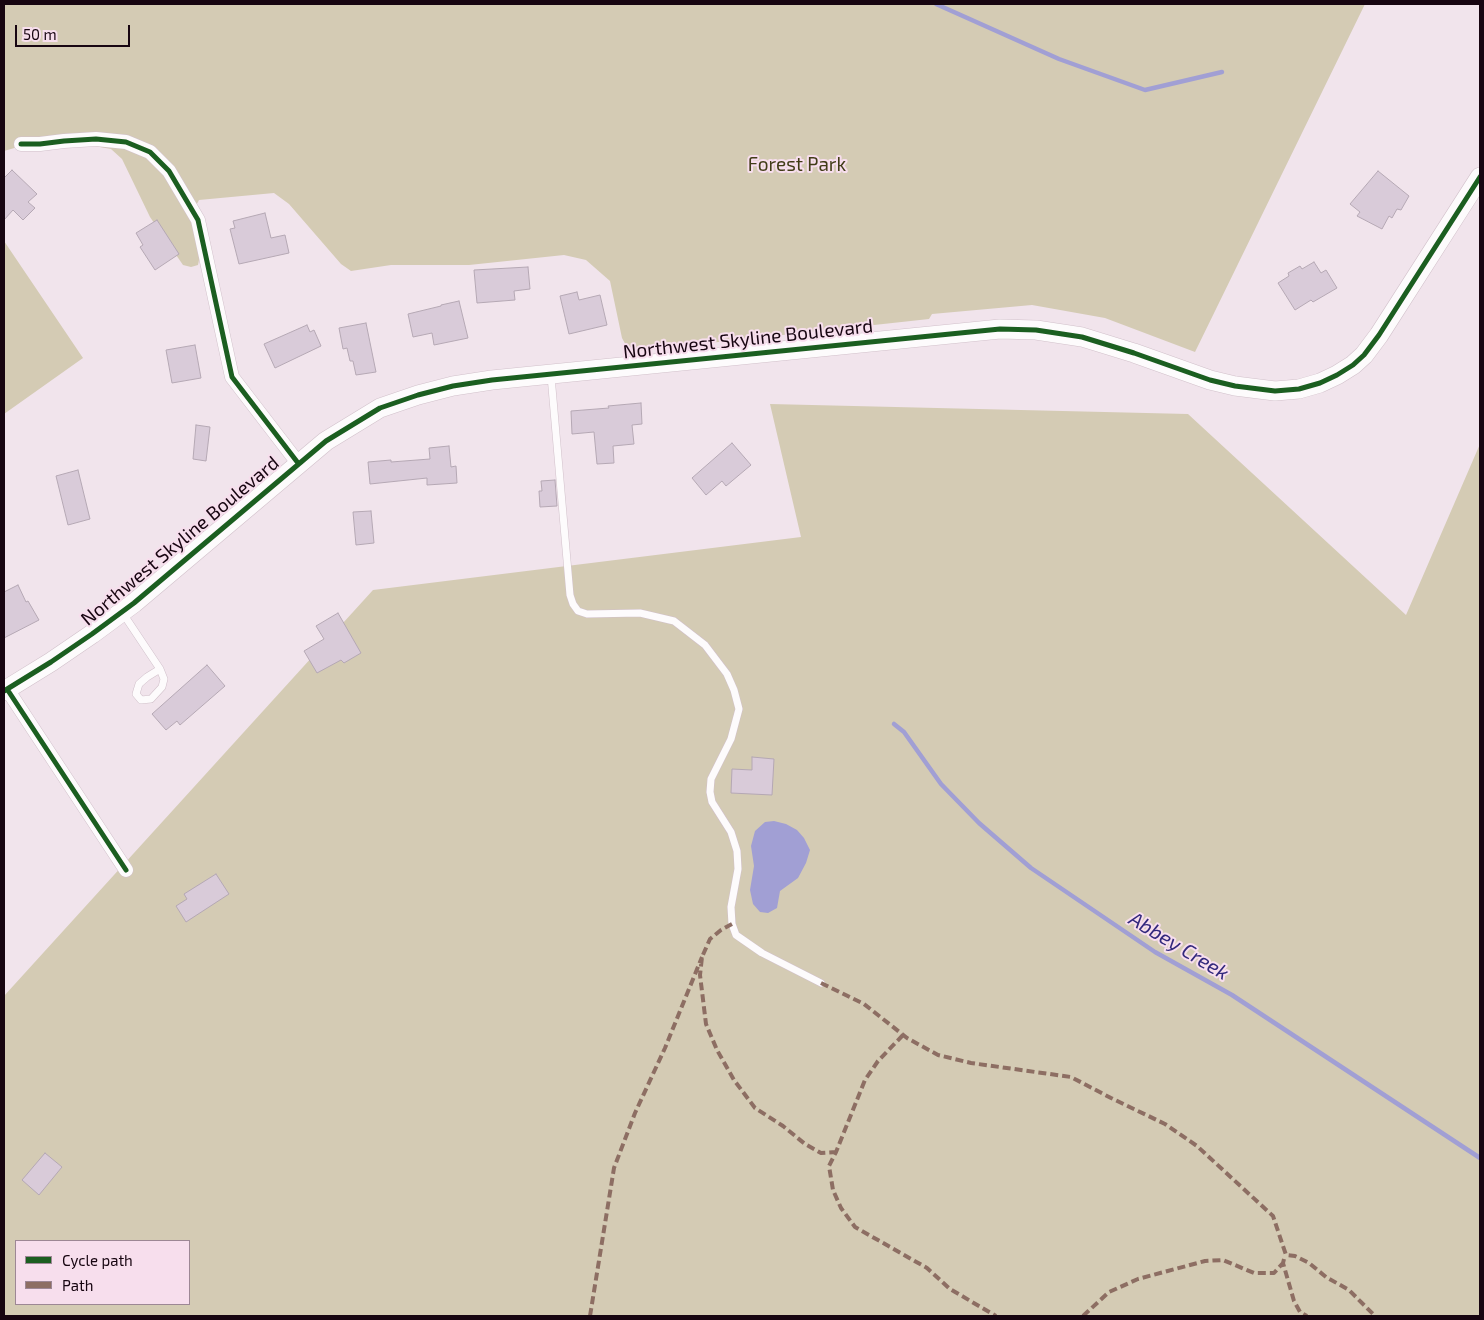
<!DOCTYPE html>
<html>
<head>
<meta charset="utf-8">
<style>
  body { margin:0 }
  #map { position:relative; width:1484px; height:1320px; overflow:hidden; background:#f1e4ec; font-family:"Exo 2",sans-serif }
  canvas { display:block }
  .frame { position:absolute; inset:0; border:5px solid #170511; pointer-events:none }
  .legend { position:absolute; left:15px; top:1240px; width:175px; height:65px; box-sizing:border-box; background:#f7deed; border:1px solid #9d8795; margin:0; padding:6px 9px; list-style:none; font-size:15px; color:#170511 }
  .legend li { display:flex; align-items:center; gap:10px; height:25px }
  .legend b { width:25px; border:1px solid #9d8795 }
  .scale { position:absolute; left:15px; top:25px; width:115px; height:22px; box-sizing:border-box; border:2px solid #170511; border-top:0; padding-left:6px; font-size:15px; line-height:18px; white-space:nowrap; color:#170511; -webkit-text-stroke:4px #f7deed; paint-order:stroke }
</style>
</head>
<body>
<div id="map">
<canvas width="1484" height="1320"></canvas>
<div class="frame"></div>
<ul class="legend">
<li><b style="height:6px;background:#1b5e20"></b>Cycle path</li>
<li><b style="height:6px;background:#8d6e63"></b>Path</li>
</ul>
<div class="scale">50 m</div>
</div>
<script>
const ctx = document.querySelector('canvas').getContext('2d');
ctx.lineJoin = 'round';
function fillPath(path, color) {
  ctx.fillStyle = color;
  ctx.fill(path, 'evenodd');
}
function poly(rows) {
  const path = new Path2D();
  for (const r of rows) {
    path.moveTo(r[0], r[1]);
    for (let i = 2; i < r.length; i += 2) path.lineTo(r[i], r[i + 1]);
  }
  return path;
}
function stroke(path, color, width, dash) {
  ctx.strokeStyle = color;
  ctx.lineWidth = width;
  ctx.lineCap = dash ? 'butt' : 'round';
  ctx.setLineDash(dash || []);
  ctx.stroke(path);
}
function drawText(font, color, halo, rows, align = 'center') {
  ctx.font = font + ' "Exo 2",sans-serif';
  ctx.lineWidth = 4;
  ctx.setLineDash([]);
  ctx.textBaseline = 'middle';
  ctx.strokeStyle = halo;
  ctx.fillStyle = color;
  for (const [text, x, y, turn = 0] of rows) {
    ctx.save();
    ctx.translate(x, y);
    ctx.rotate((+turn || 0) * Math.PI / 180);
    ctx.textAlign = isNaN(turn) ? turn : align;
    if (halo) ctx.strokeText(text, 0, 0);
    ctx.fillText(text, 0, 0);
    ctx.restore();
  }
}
fillPath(poly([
  [4,4,1365,4,1195,352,1105,318,1032,305,932,314,929,319,636,351,628,349,622,338,610,281,586,260,564,255,469,265,391,265,351,271,341,264,289,204,274,193,199,200,190,217,200,255,198,265,191,267,183,265,150,217,122,159,111,149,49,138,4,151],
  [4,241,83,358,4,414],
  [770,404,1188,414,1406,615,1480,444,1480,1316,4,1316,4,996,373,590,801,537],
  [16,1241,189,1241,189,1304,16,1304]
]), '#d4cbb4');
fillPath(poly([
  [774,821,786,824,797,830,804,838,810,850,806,863,798,878,780,891,777,908,768,913,760,912,753,904,750,890,754,866,751,846,755,831,765,822]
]), '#a19fd4');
stroke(poly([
  [936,4,1059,59,1145,90,1222,72],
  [894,724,904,732,941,784,979,823,1031,868,1155,952,1232,995,1480,1158]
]), '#a19fd4', 4.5);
const building = poly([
  [12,170,37,194,28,202,35,208,23,220,13,210,4,220,4,178,12,170],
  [1378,171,1409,196,1401,210,1397,209,1392,218,1389,216,1382,229,1357,216,1360,212,1350,204,1378,171],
  [265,213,271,238,285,235,289,253,239,264,230,229,235,228,233,221,265,213],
  [157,220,179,254,155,270,140,247,143,245,136,233,157,220],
  [1314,262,1321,273,1326,270,1337,288,1313,302,1311,300,1295,310,1278,283,1289,276,1288,273,1300,266,1302,269,1314,262],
  [528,267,530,289,514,291,515,300,477,303,474,270,528,267],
  [577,292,579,300,600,295,607,325,569,334,560,296,577,292],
  [459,301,468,338,434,345,432,333,413,337,408,314,441,306,441,305,459,301],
  [366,323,376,372,356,375,353,361,350,361,347,348,343,349,339,328,366,323],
  [307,325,310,332,314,330,321,346,275,368,264,344,307,325],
  [195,345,201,378,172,383,166,350,195,345],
  [641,403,642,424,632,425,634,444,613,446,614,463,597,464,594,432,572,434,571,411,609,408,608,406,641,403],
  [196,425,210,427,206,461,193,459,196,425],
  [732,443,751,465,726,486,722,481,706,495,692,478,732,443],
  [449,446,451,467,456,466,457,483,427,485,427,478,370,484,368,462,391,460,391,462,430,459,429,448,449,446],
  [78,470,90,519,68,525,56,476,78,470],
  [555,480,557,506,540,507,539,491,542,491,541,481,555,480],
  [371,511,374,543,356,545,353,512,371,511],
  [18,585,26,602,28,601,39,620,4,638,4,592,18,585],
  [338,613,361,653,344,663,341,660,317,673,304,651,324,639,316,626,338,613],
  [207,665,225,686,180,725,177,721,166,730,152,714,207,665],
  [752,757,774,759,772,795,731,793,732,769,752,770,752,757],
  [216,874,229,894,186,922,176,906,187,899,184,894,216,874],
  [45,1153,62,1167,39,1195,22,1180,45,1153]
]);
fillPath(building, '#d9cbd9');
stroke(building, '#b5a8b4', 1);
const service = poly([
  [551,376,570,595,573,604,578,611,587,614,640,613,674,621,705,645,727,674,734,690,739,709,731,739,711,779,710,792,712,802,731,832,737,851,738,869,731,907,732,924,736,935,762,953,821,983],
  [122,612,160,669,164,679,162,687,151,699,141,700,136,694,139,684,147,677,160,669]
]);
const minor = poly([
  [21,144,40,144,64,141,96,139,126,142,150,152,169,171,198,220,232,377,298,463],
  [7,689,126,870]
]);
const secondary = poly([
  [4,691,51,662,92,634,134,603,326,441,380,408,418,395,453,386,492,380,1000,329,1036,330,1082,337,1134,353,1210,380,1235,386,1275,391,1299,389,1320,383,1337,375,1353,365,1364,355,1379,335,1480,177]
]);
stroke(service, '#d1c0ca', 8);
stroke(minor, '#d1c0ca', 15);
stroke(secondary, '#d1c0ca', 20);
stroke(service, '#fdfbfc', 7);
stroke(minor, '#fdfbfc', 14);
stroke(secondary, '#fdfbfc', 19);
stroke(poly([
  [732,924,721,930,710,939,702,957,700,975,706,1024,717,1050,734,1080,755,1108,783,1126,805,1144,821,1153,836,1152],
  [821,983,864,1004,907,1038,938,1055,971,1063,1071,1077,1111,1098,1165,1124,1197,1146,1273,1216,1286,1255,1295,1256,1309,1263,1326,1277,1349,1290,1375,1316],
  [903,1035,878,1061,865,1080,836,1152,829,1166,833,1190,841,1208,855,1227,927,1268,950,1289,996,1316],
  [1284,1259,1283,1263,1294,1301,1300,1312,1307,1316],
  [590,1316,614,1168,635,1113,665,1048,702,957],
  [1083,1316,1109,1292,1138,1279,1205,1261,1223,1260,1254,1273,1274,1273,1283,1263]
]), '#8d6e63', 4, [8, 4]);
stroke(poly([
  [21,144,40,144,64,141,96,139,126,142,150,152,169,171,198,220,232,377,298,463],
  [7,689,126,870],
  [4,691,51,662,92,634,134,603,326,441,380,408,418,395,453,386,492,380,1000,329,1036,330,1082,337,1134,353,1210,380,1235,386,1275,391,1299,389,1320,383,1337,375,1353,365,1364,355,1379,335,1480,177]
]), '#1b5e20', 5);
drawText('19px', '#413c17', '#f7deed', [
  ["Forest Park",797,165]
]);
drawText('19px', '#170511', '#f7deed', [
  ["Northwest Skyline Boulevard",748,339,-6],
  ["Northwest Skyline Boulevard",180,541,-40]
]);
drawText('italic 20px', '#32287c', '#f7deed', [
  ["Abbey Creek",1179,946,31]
]);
</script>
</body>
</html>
